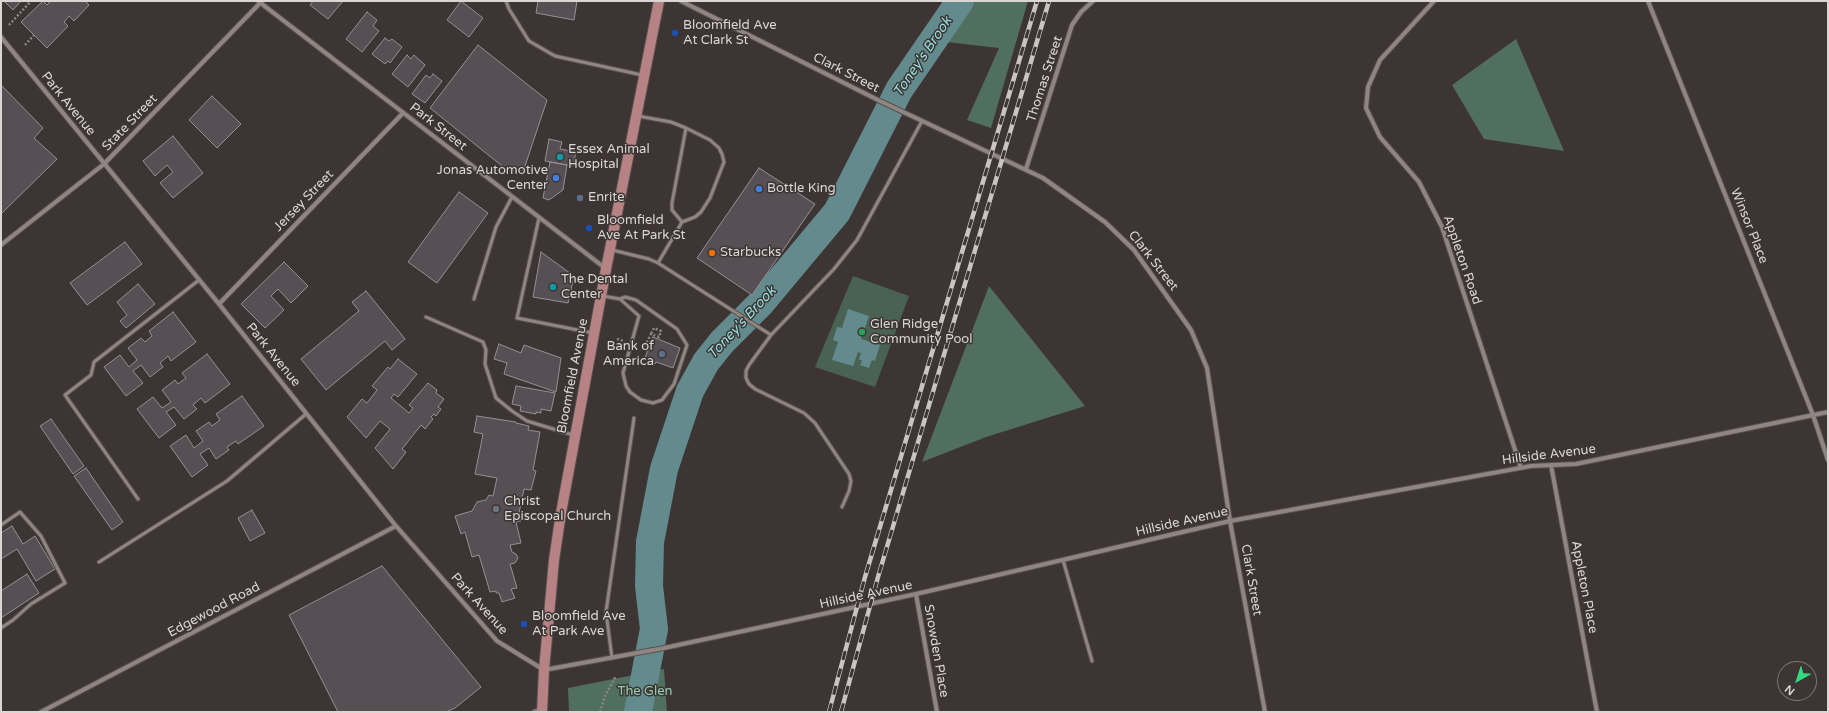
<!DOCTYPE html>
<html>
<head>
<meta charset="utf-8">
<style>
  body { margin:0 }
  #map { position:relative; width:1829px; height:713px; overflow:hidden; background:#3d3533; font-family:"Varela Round",sans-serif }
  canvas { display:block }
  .frame { position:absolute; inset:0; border:2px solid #dbd6d4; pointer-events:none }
  .north { position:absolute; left:1777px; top:661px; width:40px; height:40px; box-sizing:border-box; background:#3d3533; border:1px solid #7c7573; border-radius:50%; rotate:219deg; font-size:11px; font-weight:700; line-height:16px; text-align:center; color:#dbd6d4 }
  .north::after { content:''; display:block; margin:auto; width:14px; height:18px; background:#32d882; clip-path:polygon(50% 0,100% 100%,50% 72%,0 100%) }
</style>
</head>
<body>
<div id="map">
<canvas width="1829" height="713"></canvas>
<div class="frame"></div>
<div class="north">N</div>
</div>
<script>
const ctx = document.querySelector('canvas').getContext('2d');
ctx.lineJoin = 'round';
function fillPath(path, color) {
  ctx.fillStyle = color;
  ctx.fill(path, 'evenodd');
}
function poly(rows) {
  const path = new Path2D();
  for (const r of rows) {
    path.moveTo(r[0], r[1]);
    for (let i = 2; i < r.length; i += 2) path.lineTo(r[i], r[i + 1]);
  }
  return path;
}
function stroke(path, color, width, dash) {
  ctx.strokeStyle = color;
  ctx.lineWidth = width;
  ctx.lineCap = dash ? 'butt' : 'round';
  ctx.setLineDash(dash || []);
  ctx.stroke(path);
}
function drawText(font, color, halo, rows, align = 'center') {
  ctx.font = font + ' "Varela Round",sans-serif';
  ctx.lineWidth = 3;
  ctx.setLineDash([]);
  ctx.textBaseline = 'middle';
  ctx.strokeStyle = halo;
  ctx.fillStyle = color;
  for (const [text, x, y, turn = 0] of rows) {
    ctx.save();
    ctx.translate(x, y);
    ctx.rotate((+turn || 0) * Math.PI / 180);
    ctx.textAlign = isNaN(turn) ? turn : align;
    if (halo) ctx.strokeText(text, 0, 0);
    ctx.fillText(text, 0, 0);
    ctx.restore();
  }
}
fillPath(poly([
  [853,276,909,296,875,387,815,367]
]), '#496254');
fillPath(poly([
  [954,1,1028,1,991,128,967,120,999,48,946,42,933,30],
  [1516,39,1564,151,1484,139,1452,85],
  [989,286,1085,406,986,437,922,462],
  [664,669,667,712,569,712,568,688]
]), '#506f5f');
fillPath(poly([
  [848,309,869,316,861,339,880,345,875,361,872,360,869,368,860,365,862,360,859,360,861,353,858,352,853,366,832,360,838,342,833,340,837,327,842,328]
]), '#638b8d');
stroke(poly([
  [638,712,654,629,649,586,650,542,664,469,690,391,706,362,722,342,761,303,837,212,899,90,960,1]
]), '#638b8d', 28);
const building = poly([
  [4,1,21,1,13,10,4,1],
  [43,1,47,5,51,1,85,1,89,5,74,21,69,16,64,22,68,26,47,48,21,22,43,1],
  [313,1,343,1,328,19,310,5,313,1],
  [461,1,483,18,469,37,447,20,461,1],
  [538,1,577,1,574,20,536,13,538,1],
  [367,12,377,20,373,26,379,31,362,52,346,39,367,12],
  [385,38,389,41,392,39,402,47,390,63,388,61,385,64,372,54,385,38],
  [478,45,547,100,522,175,502,166,430,108,478,45],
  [407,55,411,59,414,55,425,65,408,87,392,74,407,55],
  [433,74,442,81,425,103,412,94,426,75,430,78,433,74],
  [1,85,43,128,34,138,57,159,1,214,1,85],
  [212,96,241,124,217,148,189,120,212,96],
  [173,136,203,173,173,198,160,183,173,172,167,165,155,176,143,161,173,136],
  [549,139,562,142,560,149,576,152,573,166,545,161,549,139],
  [550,162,567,165,563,190,549,200,543,198,550,162],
  [759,168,815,204,752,295,697,258,759,168],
  [459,192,488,213,437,283,408,262,459,192],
  [125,242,142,264,87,305,70,283,125,242],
  [541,252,574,276,568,303,533,297,541,252],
  [284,262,308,286,291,303,278,289,271,296,284,310,265,328,241,304,284,262],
  [138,284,155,304,126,328,120,321,127,315,117,302,138,284],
  [366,291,405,339,392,350,385,341,326,390,301,359,359,311,352,302,366,291],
  [173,312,196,342,171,361,168,356,160,363,163,367,150,377,141,365,133,371,143,383,126,396,104,367,120,355,129,367,137,360,128,348,141,338,145,342,152,336,149,331,173,312],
  [653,337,680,348,673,368,656,362,655,364,644,360,653,337],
  [499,344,521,353,524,345,561,358,556,392,504,374,507,363,494,359,499,344],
  [207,354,230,384,205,403,201,398,193,405,197,409,184,419,174,407,166,412,176,425,159,438,137,409,153,397,162,408,171,402,162,390,175,380,178,384,186,378,182,373,207,354],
  [398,359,417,374,398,397,394,394,391,398,409,413,413,408,409,405,428,383,437,390,436,393,444,399,438,407,441,409,436,416,434,414,431,417,433,419,425,429,421,425,402,449,406,452,393,469,375,448,390,429,380,421,366,438,347,417,362,399,367,403,377,390,372,386,388,367,390,369,398,359],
  [516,386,555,393,551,411,541,409,541,413,536,412,536,414,520,411,521,406,512,404,516,386],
  [242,396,264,426,238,444,236,441,227,447,229,450,216,459,209,448,200,454,208,465,192,477,170,446,186,435,194,448,203,441,196,431,209,422,212,426,220,420,216,414,242,396],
  [477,416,516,422,516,423,529,426,528,430,540,432,533,470,536,471,531,490,524,489,519,513,521,521,516,522,521,543,510,545,512,552,516,554,518,558,515,563,510,564,517,588,511,589,515,598,502,602,499,593,496,593,496,591,490,592,479,555,472,557,465,532,461,534,455,516,472,511,477,502,486,500,489,495,493,496,497,478,475,474,483,434,474,432,477,416],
  [51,419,84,466,73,474,40,426,51,419],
  [86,468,123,522,112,530,74,476,86,468],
  [252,510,265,533,250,541,238,518,252,510],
  [12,526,23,544,35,536,55,569,36,581,17,549,1,559,1,533,12,526],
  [382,566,481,687,455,708,446,712,338,712,289,615,382,566],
  [27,574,39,593,1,618,1,591,27,574]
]);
fillPath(building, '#564f54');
stroke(building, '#968f94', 1);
const lane = poly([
  [506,1,509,9,529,41,555,56,642,75],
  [638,116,671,122,686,128,710,140,719,148,722,154,724,162,710,198,701,212,695,217,682,222],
  [539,218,517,318,593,333],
  [612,250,649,259,658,263,771,335],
  [658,263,682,222,672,210,672,203,686,128],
  [603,296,620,299,639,316,623,373,626,386,630,392,641,400,653,403,662,400,674,384,687,345,677,329,636,300,625,297,620,299],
  [474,299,496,227,512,197],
  [426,317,483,342,486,350,485,364,496,398,512,411,527,421,573,435],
  [138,499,65,395,91,375,94,362,199,280],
  [842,507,849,491,851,481,849,474,815,423,804,413,755,389,749,384,746,378,746,371,749,365,771,335,834,269,857,240,922,121],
  [1,525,20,512,41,536,65,583,31,604,13,620,1,628],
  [1063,560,1092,661],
  [99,562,227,481,306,414],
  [612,658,606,612,634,418]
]);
const street = poly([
  [258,1,605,268],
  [681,1,880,101,1043,178,1105,222,1134,250,1191,330,1207,368,1230,521,1265,712],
  [1434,1,1380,60,1368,87,1366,108,1380,137,1419,182,1442,227,1521,468],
  [1648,1,1813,415,1828,460],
  [1,37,219,304,396,526,497,641,544,670,664,648,916,594,1230,521,1531,466,1576,464,1828,412],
  [1026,169,1072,25,1081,12,1093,1],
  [1,245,104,164,262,1],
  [219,304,403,113],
  [1551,465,1597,712],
  [916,594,937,712],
  [41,712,396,526],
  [534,712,541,710]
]);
const primary = poly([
  [542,712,544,670,554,560,561,513,606,269,659,1]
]);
stroke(lane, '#57514e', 5);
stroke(street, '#57514e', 6);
stroke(primary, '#57514e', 12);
stroke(poly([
  [49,1,50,2],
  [9,25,31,1],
  [25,45,34,35],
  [617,339,624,341],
  [645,346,651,334,659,337,661,331,654,328,651,334],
  [600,712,605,696,616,676]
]), '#8c8684', 2.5, [2, 2]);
stroke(lane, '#8f8683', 3);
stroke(street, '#8f8683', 4);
stroke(primary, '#b78283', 10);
const rail = poly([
  [829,712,865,577,1037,1],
  [841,712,878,577,1049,1]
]);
stroke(rail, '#c9c3c1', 4.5);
stroke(rail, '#3d3533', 3, [9]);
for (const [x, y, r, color] of [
  [675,33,4,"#1a4fb4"],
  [560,157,4,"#0f9aa8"],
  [556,178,4,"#3f7fe0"],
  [759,189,4,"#3f7fe0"],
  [580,198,4,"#5c6f8a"],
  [589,228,4,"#1a4fb4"],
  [712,253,4,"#e8710a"],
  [553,287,4,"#0f9aa8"],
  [862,332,4,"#2e9e5b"],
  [662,354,4,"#5c6f8a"],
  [496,509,4,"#6b7280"],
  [524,624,4,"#1a4fb4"]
]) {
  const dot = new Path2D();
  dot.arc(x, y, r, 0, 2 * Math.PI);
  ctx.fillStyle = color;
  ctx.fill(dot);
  stroke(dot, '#3d3533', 1.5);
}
drawText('13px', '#dbd6d4', '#3d3533', [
  ["Bloomfield Ave",683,26],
  ["At Clark St",683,41],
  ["Essex Animal",568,150],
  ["Hospital",568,165],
  ["Jonas Automotive",548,171,"right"],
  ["Center",548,186,"right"],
  ["Bottle King",767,189],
  ["Enrite",588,198],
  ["Bloomfield",597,221],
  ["Ave At Park St",597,236],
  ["Starbucks",720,253],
  ["The Dental",561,280],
  ["Center",561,295],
  ["Glen Ridge",870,325],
  ["Community Pool",870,340],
  ["Bank of",654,347,"right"],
  ["America",654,362,"right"],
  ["Christ",504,502],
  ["Episcopal Church",504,517],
  ["Bloomfield Ave",532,617],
  ["At Park Ave",532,632]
], 'left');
drawText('13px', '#dbd6d4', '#3d3533', [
  ["Clark Street",846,73,27],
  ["Thomas Street",1045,79,-72],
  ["Park Avenue",68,104,51],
  ["State Street",130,123,-46],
  ["Park Street",438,127,38],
  ["Jersey Street",304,201,-46],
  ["Winsor Place",1749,226,68],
  ["Appleton Road",1462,260,71],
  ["Clark Street",1153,261,52],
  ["Park Avenue",273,355,51],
  ["Bloomfield Avenue",573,376,-79],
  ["Hillside Avenue",1549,455,-7],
  ["Hillside Avenue",1182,522,-13],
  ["Clark Street",1251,580,80],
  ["Appleton Place",1584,587,79],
  ["Hillside Avenue",866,595,-12],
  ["Park Avenue",479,604,48],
  ["Edgewood Road",214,610,-28],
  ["Snowden Place",936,651,80]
]);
drawText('13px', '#93ceaf', '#3d3533', [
  ["The Glen",645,692]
]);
drawText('italic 14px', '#95dfe3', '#3d3533', [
  ["Toney's Brook",923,57,-56],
  ["Toney's Brook",742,323,-47]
]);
</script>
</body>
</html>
